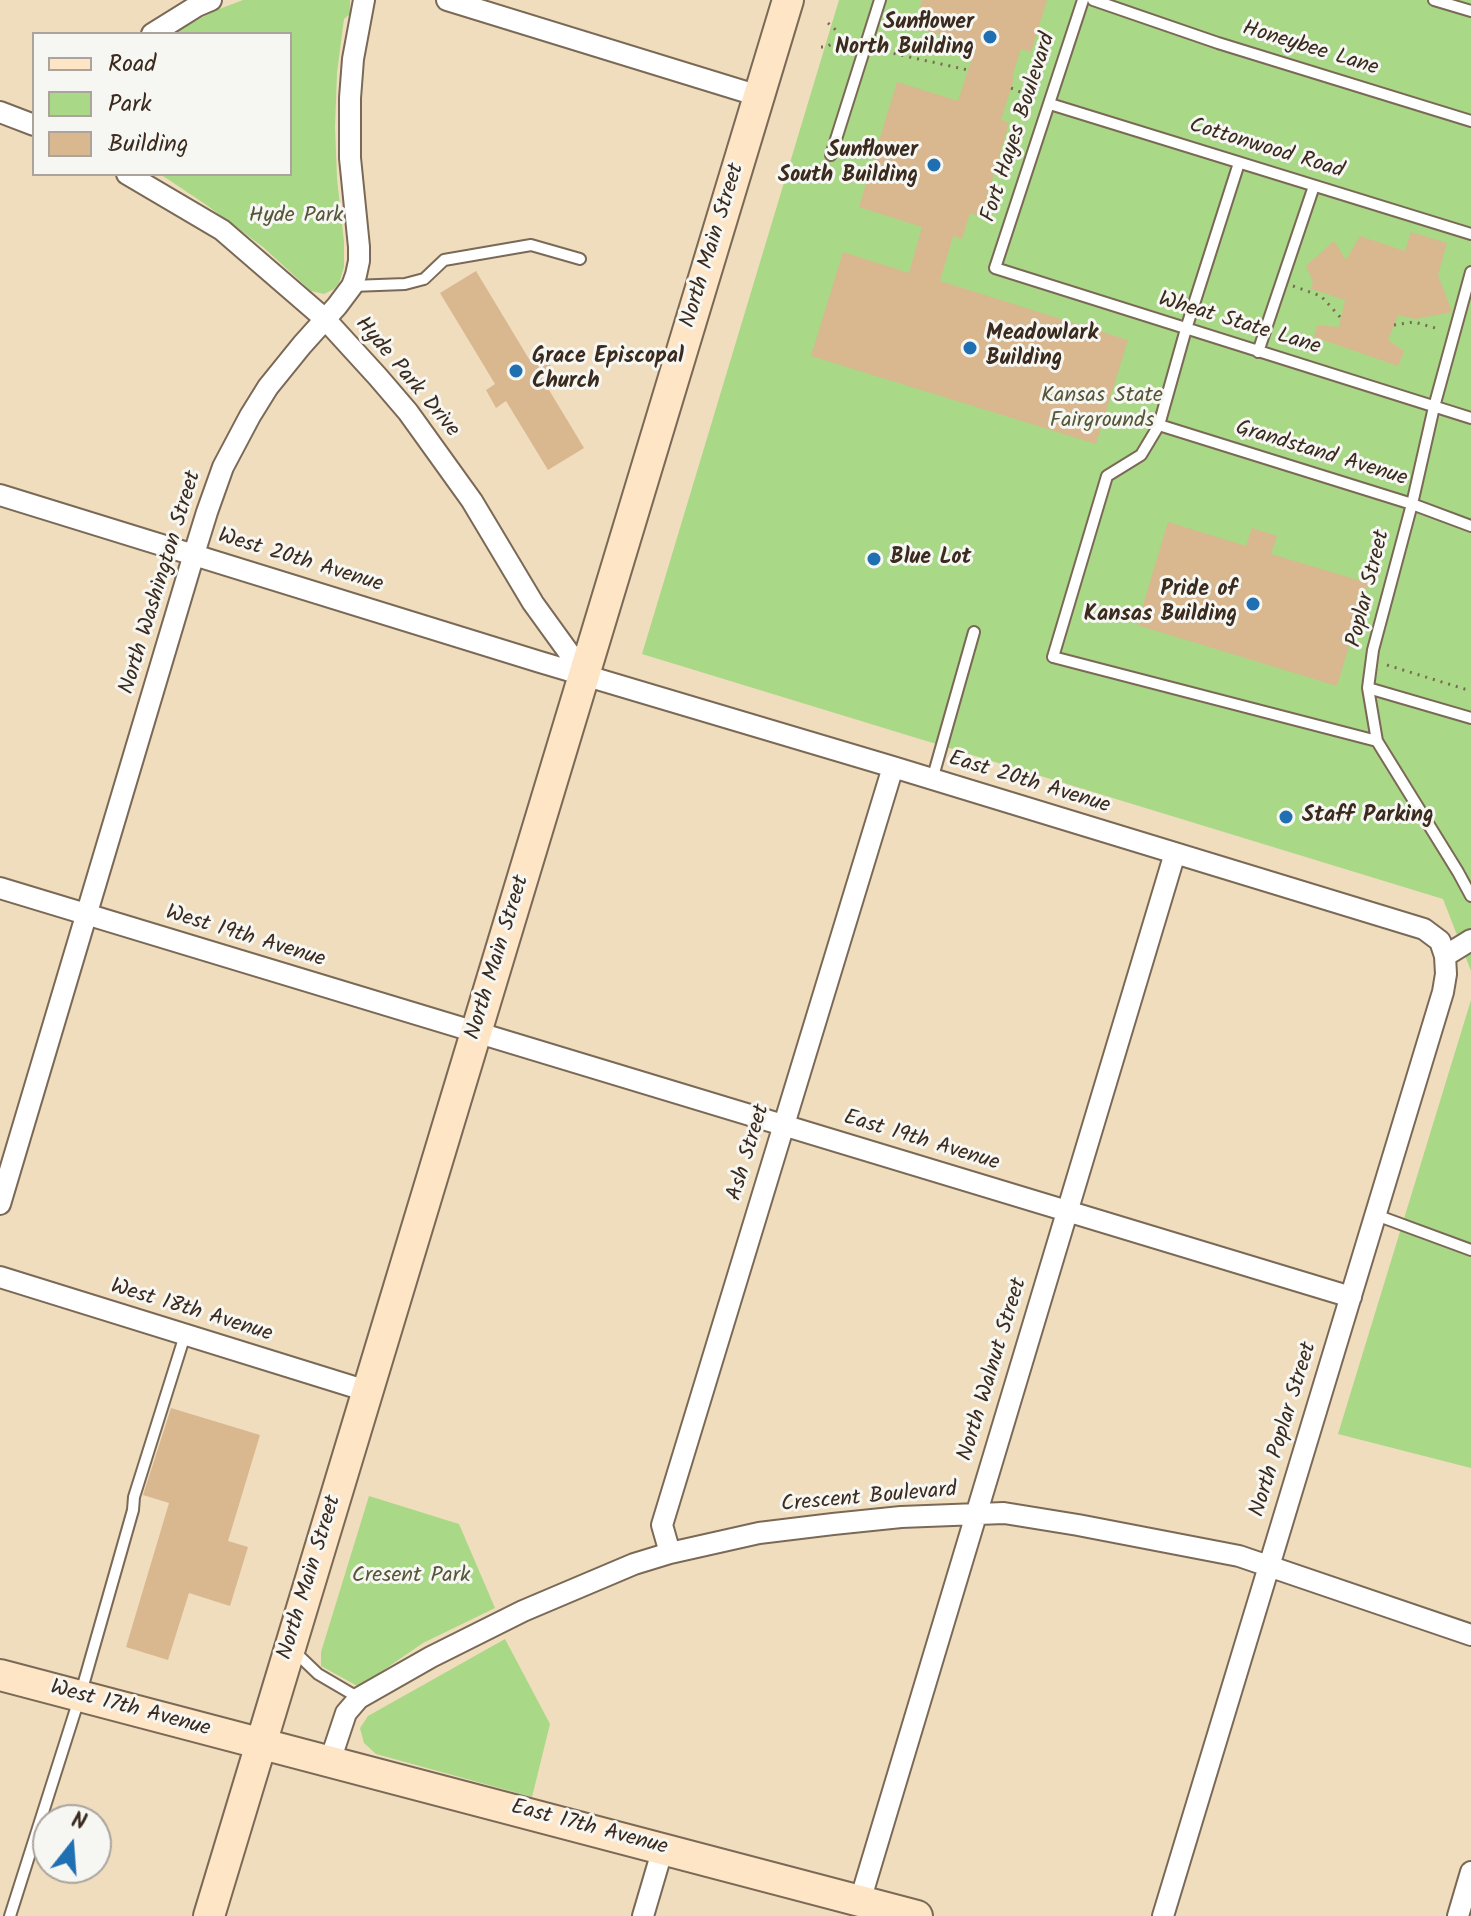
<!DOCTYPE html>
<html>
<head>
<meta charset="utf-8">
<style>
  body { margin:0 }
  #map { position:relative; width:1471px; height:1916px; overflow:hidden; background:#f0ddbe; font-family:Kalam,sans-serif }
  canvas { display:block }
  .legend { position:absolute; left:32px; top:32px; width:260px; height:144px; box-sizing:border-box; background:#f6f6f2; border:2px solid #aba49d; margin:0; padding:10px 14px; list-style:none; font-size:24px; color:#3b2a1e }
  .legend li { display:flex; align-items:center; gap:16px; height:40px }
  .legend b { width:40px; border:2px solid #aba49d }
  .north { position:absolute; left:32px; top:1804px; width:80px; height:80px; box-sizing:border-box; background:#f6f6f2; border:2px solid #aba49d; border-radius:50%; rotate:17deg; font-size:22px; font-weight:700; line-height:32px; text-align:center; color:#3b2a1e }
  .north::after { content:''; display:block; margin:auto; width:28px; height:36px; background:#1f6fb2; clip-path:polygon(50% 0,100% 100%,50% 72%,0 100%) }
</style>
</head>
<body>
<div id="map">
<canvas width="1471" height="1916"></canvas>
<ul class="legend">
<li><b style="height:10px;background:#fde5c5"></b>Road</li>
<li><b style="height:22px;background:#a9d886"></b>Park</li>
<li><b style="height:22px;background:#d9b88f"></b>Building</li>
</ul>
<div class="north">N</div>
</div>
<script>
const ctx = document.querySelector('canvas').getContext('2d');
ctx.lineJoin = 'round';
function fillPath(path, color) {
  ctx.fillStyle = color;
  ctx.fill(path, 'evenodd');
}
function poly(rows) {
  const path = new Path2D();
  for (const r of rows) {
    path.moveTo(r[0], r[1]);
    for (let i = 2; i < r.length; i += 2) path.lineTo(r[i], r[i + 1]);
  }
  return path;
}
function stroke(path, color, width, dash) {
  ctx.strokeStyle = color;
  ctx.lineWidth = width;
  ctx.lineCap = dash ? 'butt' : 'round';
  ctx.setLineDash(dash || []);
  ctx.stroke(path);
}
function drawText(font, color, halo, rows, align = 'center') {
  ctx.font = font + ' Kalam,sans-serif';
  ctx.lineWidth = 6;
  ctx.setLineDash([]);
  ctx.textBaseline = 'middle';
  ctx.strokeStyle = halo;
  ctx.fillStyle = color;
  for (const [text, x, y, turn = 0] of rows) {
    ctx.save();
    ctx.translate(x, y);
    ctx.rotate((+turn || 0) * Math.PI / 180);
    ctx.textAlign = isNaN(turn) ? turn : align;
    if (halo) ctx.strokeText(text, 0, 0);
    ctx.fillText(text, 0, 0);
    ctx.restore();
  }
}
fillPath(poly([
  [243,0,350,0,350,14,344,19,337,73,335,127,337,178,344,242,344,267,339,283,334,289,324,294,311,291,263,247,205,204,160,174,290,174,290,34,172,34,214,11],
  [839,0,1471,0,1471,971,1443,899,642,654],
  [1471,1000,1471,1468,1338,1434],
  [369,1496,459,1524,495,1608,423,1643,372,1678,361,1688,321,1666,321,1652],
  [505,1639,550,1724,532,1797,376,1754,364,1743,360,1728,368,1716]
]), '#a9d886');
fillPath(poly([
  [922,0,1047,0,1031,52,1021,49,1012,77,1014,78,1001,120,1009,123,981,217,970,213,962,239,953,236,940,281,1128,340,1096,444,811,356,843,252,909,273,922,227,859,207,897,82,958,101,976,46,914,27],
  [1411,232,1447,243,1438,275,1452,312,1416,319,1398,315,1388,340,1404,351,1398,366,1314,337,1317,325,1339,327,1345,300,1311,289,1313,282,1306,266,1334,241,1346,260,1360,236,1405,251],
  [476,271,529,359,542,352,552,368,540,375,584,448,548,470,506,401,496,408,486,390,495,384,440,293],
  [1168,522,1246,546,1252,528,1277,536,1271,554,1368,583,1337,686,1137,625],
  [171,1408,260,1435,228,1541,248,1547,230,1606,189,1593,168,1660,126,1647,169,1503,143,1495]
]), '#d9b88f');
const lane = poly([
  [1083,0,995,268,1471,418],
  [1093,0,1218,43,1471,121],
  [1434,0,1471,11],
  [1050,104,1471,234],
  [831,155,880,0],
  [1239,163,1186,329,1159,425,1141,455,1107,476,1053,657,1377,741],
  [1471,272,1434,407,1412,504,1373,650,1368,688,1377,741,1458,872,1471,896],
  [352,286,405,284,424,279,444,260,531,245,580,259],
  [1258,352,1314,186],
  [1159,425,1412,504,1471,526],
  [1368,688,1471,718],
  [932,780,974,632],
  [1376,1215,1471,1250],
  [293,1650,318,1674,359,1698],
  [10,1916,80,1696,133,1510,134,1497,185,1335]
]);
const street = poly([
  [447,0,759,96],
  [152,34,197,6,211,0],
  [0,112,34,125],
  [127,174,222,230,325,319,378,377,408,412,472,501,533,603,585,675],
  [0,495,540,662,893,767,1424,929,1440,941,1445,956,1446,974,1443,992,1163,1916],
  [0,888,1351,1297],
  [1445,956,1471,940],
  [0,1204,194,554,207,512,223,467,250,416,268,387,302,345,337,306,352,286,356,275,359,261,359,247,350,158,350,98,353,59,364,0],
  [0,1277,367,1391],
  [670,1553,662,1525,893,767],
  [330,1761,346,1713,359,1698,431,1657,523,1611,634,1564,670,1553,759,1533,833,1524,901,1517,1004,1513,1078,1525,1239,1556,1471,1635],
  [860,1901,1175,853],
  [643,1916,663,1848],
  [1458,1916,1471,1872]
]);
const secondary = poly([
  [0,1675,917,1916],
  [209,1916,788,0]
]);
stroke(lane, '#7a6956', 14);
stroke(street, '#7a6956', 24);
stroke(secondary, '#7a6956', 34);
stroke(poly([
  [828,23,837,31,841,39,852,43],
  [821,47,826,47,841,39],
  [878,50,968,70],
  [1011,88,1037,99],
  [1293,286,1321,296,1341,318],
  [1394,325,1414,322,1439,329],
  [1387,665,1471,691]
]), '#7a6956', 3, [2, 6]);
stroke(lane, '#fff', 10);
stroke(street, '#fff', 20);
stroke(secondary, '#fde5c5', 30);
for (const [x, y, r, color] of [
  [990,37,8,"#1f6fb2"],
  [934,165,8,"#1f6fb2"],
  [970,348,8,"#1f6fb2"],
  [516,371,8,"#1f6fb2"],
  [874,559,8,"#1f6fb2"],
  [1253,604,8,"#1f6fb2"],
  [1286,817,8,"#1f6fb2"]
]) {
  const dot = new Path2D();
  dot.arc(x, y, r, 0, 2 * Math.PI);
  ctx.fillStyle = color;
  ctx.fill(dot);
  stroke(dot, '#f6f6f2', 3);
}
drawText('bold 22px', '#3b2a1e', '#f6f6f2', [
  ["Sunflower",974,24,"right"],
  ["North Building",974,49,"right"],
  ["Sunflower",918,152,"right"],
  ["South Building",918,177,"right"],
  ["Meadowlark",986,335],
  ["Building",986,360],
  ["Grace Episcopal",532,358],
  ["Church",532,383],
  ["Blue Lot",890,559],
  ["Pride of",1237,591,"right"],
  ["Kansas Building",1237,616,"right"],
  ["Staff Parking",1302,817]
], 'left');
drawText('22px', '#3b2a1e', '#f6f6f2', [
  ["Honeybee Lane",1310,50,17],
  ["Fort Hayes Boulevard",1020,128,-72],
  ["Cottonwood Road",1266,150,17],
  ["North Main Street",714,246,-73],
  ["Wheat State Lane",1239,325,17],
  ["Hyde Park Drive",406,378,50],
  ["Grandstand Avenue",1321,455,17],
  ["West 20th Avenue",300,562,17],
  ["North Washington Street",162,583,-73],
  ["Poplar Street",1370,589,-76],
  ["East 20th Avenue",1029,784,17],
  ["West 19th Avenue",245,938,17],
  ["North Main Street",499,958,-73],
  ["East 19th Avenue",921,1142,17],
  ["Ash Street",750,1153,-73],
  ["West 18th Avenue",191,1312,17],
  ["North Walnut Street",994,1370,-73],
  ["North Poplar Street",1285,1430,-73],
  ["Crescent Boulevard",869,1499,-5],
  ["North Main Street",311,1578,-73],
  ["West 17th Avenue",130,1710,15],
  ["East 17th Avenue",589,1829,15]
]);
drawText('22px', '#565638', '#f6f6f2', [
  ["Hyde Park",296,217],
  ["Kansas State",1102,397],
  ["Fairgrounds",1102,422],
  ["Cresent Park",411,1577]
]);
</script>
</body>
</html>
